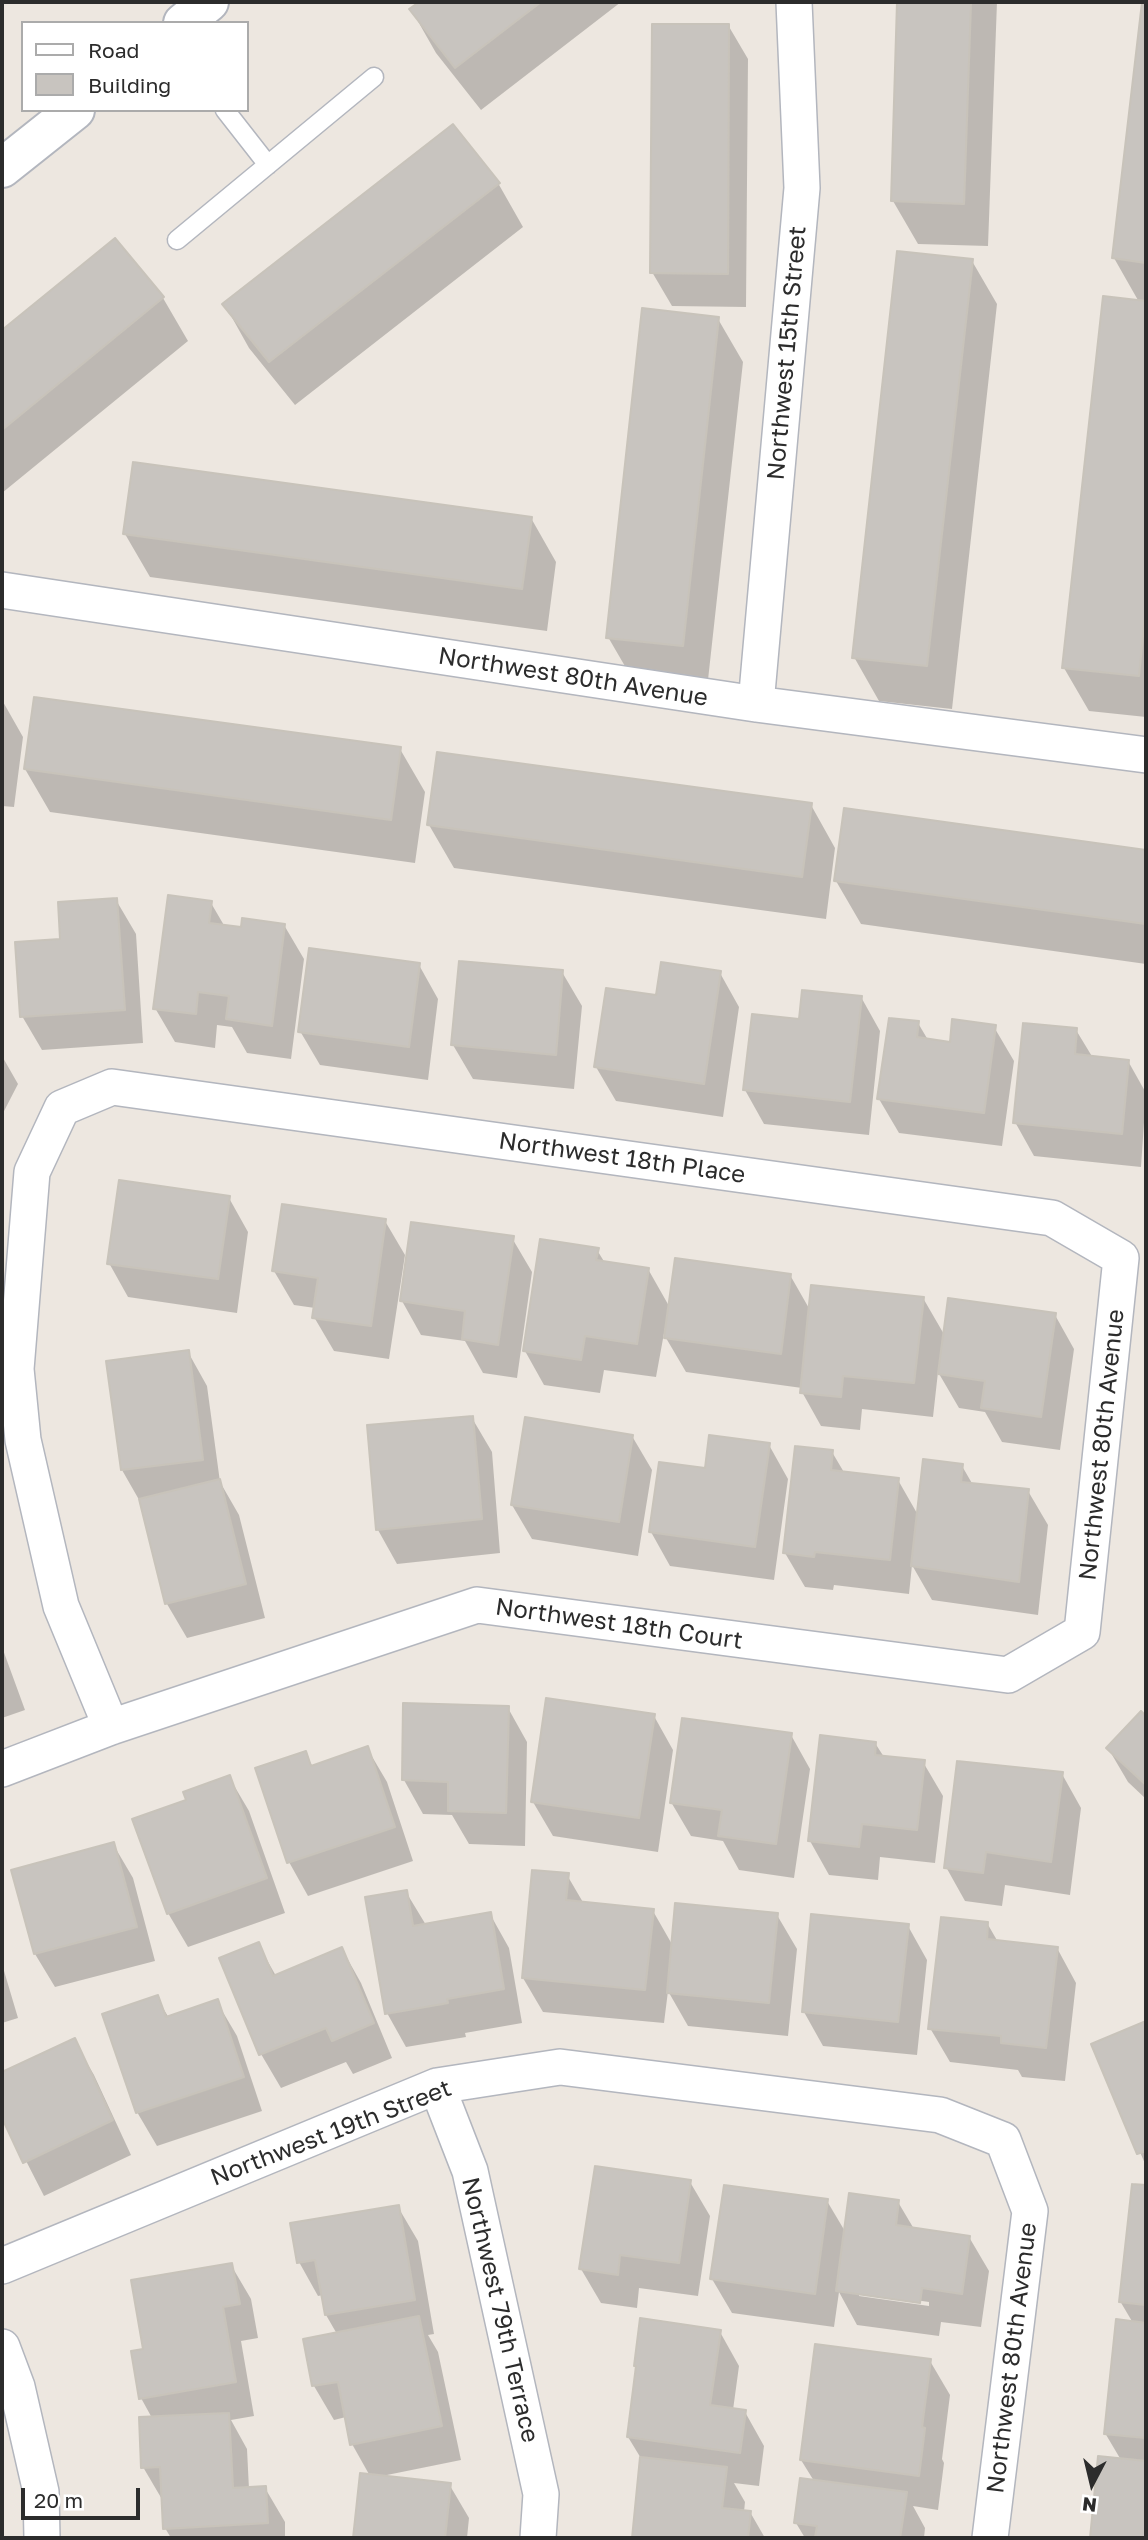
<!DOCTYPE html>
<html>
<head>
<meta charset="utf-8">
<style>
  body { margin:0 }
  #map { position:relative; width:1148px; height:2540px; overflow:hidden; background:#ede7e0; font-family:"Golos Text",sans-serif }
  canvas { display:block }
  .frame { position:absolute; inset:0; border:4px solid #2c2c2c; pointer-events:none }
  .legend { position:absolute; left:21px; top:21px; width:228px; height:91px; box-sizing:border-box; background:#fff; border:2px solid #ababab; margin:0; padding:9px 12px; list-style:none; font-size:21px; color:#2c2c2c }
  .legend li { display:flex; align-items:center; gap:14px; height:35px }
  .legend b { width:35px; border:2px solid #ababab }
  .north { position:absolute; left:1057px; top:2449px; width:70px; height:70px; -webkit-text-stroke:5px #fff; paint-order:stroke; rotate:187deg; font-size:19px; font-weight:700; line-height:28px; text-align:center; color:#2c2c2c }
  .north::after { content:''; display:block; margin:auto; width:24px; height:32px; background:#2c2c2c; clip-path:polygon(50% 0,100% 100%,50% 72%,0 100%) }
  .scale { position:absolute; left:21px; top:2488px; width:119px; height:32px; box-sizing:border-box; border:4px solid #2c2c2c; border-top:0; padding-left:9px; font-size:21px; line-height:24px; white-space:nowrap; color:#2c2c2c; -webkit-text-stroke:5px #fff; paint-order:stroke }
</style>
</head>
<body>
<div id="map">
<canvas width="1148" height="2540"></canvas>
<div class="frame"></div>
<ul class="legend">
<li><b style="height:9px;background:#fff"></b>Road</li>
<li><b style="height:19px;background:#c8c4bf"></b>Building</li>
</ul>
<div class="north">N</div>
<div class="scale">20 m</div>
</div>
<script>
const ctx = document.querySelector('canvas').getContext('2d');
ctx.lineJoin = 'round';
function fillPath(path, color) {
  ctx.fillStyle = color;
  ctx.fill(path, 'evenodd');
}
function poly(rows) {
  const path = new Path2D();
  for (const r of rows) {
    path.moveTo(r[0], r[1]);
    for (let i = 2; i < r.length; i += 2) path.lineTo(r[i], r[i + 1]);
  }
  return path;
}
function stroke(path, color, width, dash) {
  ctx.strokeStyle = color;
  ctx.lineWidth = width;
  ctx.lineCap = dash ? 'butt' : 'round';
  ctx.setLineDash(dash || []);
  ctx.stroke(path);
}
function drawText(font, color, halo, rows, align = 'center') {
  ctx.font = font + ' "Golos Text",sans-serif';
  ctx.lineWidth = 5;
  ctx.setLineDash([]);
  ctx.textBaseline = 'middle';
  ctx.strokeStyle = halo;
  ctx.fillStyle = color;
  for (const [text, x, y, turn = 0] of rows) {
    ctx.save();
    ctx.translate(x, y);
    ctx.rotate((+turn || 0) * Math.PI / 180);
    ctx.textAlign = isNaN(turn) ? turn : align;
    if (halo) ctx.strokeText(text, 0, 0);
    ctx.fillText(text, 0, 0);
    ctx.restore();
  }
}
fillPath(poly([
  [421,2,621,2,481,110,436,53,411,9],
  [899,2,997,2,988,246,918,244,893,201],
  [1144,2,1146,2,1146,717,1089,711,1064,668,1139,302,1114,258],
  [728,25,748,59,746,307,672,306,652,272],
  [498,183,523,227,295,405,249,348,225,305],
  [115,240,163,298,188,341,2,493,2,332],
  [972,261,997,304,952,709,879,701,854,657],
  [718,319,743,362,707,689,633,680,608,637],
  [531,518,556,562,547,631,150,577,125,534],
  [2,700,23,737,14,807,2,806],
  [400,749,425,792,415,863,50,812,25,769],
  [811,805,835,848,826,919,454,868,429,825],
  [845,810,1146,852,1146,964,861,924,836,881],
  [116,900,136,934,143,1043,42,1050,22,1016],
  [211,903,225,927,242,929,284,925,304,959,291,1059,247,1053,232,1027,217,1025,215,1048,175,1042,155,1008],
  [419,965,438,999,428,1080,320,1065,300,1031],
  [562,972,582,1006,574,1089,473,1079,453,1045],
  [720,973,739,1007,723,1117,616,1101,596,1067,658,997],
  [861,997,880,1031,869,1135,764,1124,745,1090,800,1021],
  [918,1023,928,1040,951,1044,994,1027,1014,1061,1002,1146,899,1133,879,1099],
  [1076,1030,1093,1058,1128,1061,1146,1093,1141,1167,1034,1156,1015,1122],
  [2,1056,18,1084,2,1115],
  [229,1198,248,1232,237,1313,128,1297,109,1263],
  [385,1221,405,1255,389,1359,334,1351,314,1317,315,1308,294,1305,274,1271],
  [512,1238,532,1272,517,1378,483,1373,465,1341,421,1335,402,1301],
  [597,1250,605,1263,648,1269,669,1306,656,1377,604,1370,600,1393,544,1385,525,1351],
  [790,1275,810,1310,923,1298,945,1336,1055,1315,1074,1349,1060,1450,1002,1442,985,1412,959,1408,938,1372,933,1417,862,1409,860,1430,821,1426,802,1392,802,1388,686,1372,666,1338],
  [188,1352,207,1386,220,1482,239,1515,265,1618,187,1638,167,1604,142,1505,122,1470],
  [472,1418,492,1452,500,1553,397,1564,378,1530,369,1427],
  [632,1436,652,1470,638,1556,532,1539,512,1505],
  [769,1445,788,1479,774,1580,670,1566,651,1532,706,1470],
  [832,1452,845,1474,898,1480,918,1515,962,1466,973,1485,1028,1491,1048,1525,1038,1615,932,1600,912,1565,909,1594,834,1585,833,1590,805,1587,785,1553],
  [2,1647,25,1710,2,1718],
  [508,1708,527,1742,525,1846,469,1844,452,1815,423,1814,404,1780],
  [1141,1714,1146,1719,1146,1799,1128,1782,1108,1748],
  [654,1716,673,1750,658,1852,553,1836,533,1802],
  [791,1735,810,1769,794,1878,739,1870,723,1841,691,1836,671,1802],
  [875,1743,884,1757,923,1762,943,1796,935,1863,880,1857,878,1880,829,1875,810,1841],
  [367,1748,387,1782,413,1861,308,1896,289,1862,305,1753,313,1767],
  [1062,1774,1081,1808,1070,1895,1005,1885,1002,1906,965,1901,946,1867],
  [229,1777,249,1811,285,1913,188,1947,168,1913],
  [113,1844,133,1878,155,1961,55,1987,35,1954],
  [567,1875,584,1904,653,1911,673,1946,777,1915,797,1949,788,2036,688,2026,668,1991,664,2023,543,2012,523,1978],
  [406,1892,426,1925,490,1914,509,1948,522,2023,465,2033,466,2037,406,2047,387,2013],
  [987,1923,998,1942,1057,1948,1076,1983,1065,2081,1022,2077,1018,2070,950,2062,930,2028],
  [908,1926,927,1960,917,2055,823,2046,804,2012],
  [258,1944,276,1976,342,1949,361,1983,392,2058,353,2074,346,2062,281,2088,261,2054,221,1959],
  [2,1964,18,2018,2,2023],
  [157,1998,169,2018,217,2002,237,2036,262,2111,157,2146,137,2112],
  [1146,2023,1146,2166,1094,2045],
  [74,2041,94,2075,131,2155,44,2196,2,2114,2,2074],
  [690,2182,710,2216,698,2296,639,2288,637,2308,601,2303,581,2269],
  [1133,2185,1146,2187,1146,2538,1092,2538,1100,2458,1121,2460,1105,2433,1133,2323,1120,2301],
  [827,2201,846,2233,898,2202,914,2229,969,2237,989,2271,981,2327,941,2322,939,2336,857,2325,839,2292,834,2327,732,2313,712,2279],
  [859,2292,929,2302,929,2306,859,2296],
  [398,2207,418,2241,434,2334,428,2335,438,2352,461,2460,382,2476,449,2484,469,2518,467,2538,355,2538,362,2475,370,2476,352,2444,346,2417,334,2420,314,2386,305,2341,337,2334,326,2315,323,2295,318,2296,299,2262],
  [231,2265,251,2299,258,2338,241,2341,254,2416,231,2420,247,2449,249,2489,265,2488,285,2522,285,2538,171,2538,165,2528,163,2501,143,2467,152,2418,141,2398,145,2350],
  [720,2332,739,2366,733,2410,745,2412,764,2446,759,2486,734,2483,745,2502,744,2512,750,2512,765,2538,633,2538,642,2460,628,2437,638,2370,635,2366],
  [930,2361,950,2395,942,2459,944,2463,938,2510,913,2506,925,2528,924,2538,805,2538,796,2523,814,2481,801,2460]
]), '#0003');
const building = poly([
  [419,2,541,2,455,68,409,9,419,2],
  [897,2,971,2,964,204,891,201,897,2],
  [1142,2,1146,2,1146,263,1112,258,1142,2],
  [652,24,729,24,728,274,650,273,652,24],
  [453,124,500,183,269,362,222,304,453,124],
  [115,238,164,297,2,430,2,330,115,238],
  [897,251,973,259,927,666,852,658,897,251],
  [1103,296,1146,301,1146,606,1139,676,1062,668,1103,296],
  [642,308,719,317,683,646,606,638,642,308],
  [133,462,532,517,522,589,123,534,133,462],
  [34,697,401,747,391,820,24,769,34,697],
  [437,752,812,803,802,877,427,825,437,752],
  [844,808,1146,850,1146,924,834,881,844,808],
  [168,895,212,901,209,923,241,927,242,918,285,924,272,1026,226,1019,229,996,198,992,196,1014,153,1009,168,895],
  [117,898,125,1010,20,1017,15,942,60,939,58,902,117,898],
  [309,948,420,963,409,1047,298,1032,309,948],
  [459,961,563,970,556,1055,451,1045,459,961],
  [661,962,721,971,704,1084,594,1067,606,988,656,995,661,962],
  [802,990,862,996,850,1102,743,1090,752,1014,799,1019,802,990],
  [889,1018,919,1021,917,1037,950,1042,952,1019,996,1025,984,1113,877,1099,889,1018],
  [1023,1023,1077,1028,1075,1054,1129,1060,1122,1134,1013,1123,1023,1023],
  [119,1180,230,1196,218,1279,107,1264,119,1180],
  [282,1204,386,1219,371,1326,312,1318,318,1278,272,1271,282,1204],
  [411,1222,514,1236,498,1345,462,1339,465,1311,400,1301,411,1222],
  [540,1239,599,1248,596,1260,649,1268,637,1344,585,1336,581,1360,523,1351,540,1239],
  [675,1258,791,1274,781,1354,664,1338,675,1258],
  [811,1285,924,1297,914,1383,843,1376,841,1397,800,1393,811,1285],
  [948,1298,1056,1313,1041,1417,981,1408,985,1381,938,1374,948,1298],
  [189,1350,203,1460,121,1470,106,1361,189,1350],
  [473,1416,482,1519,376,1530,367,1425,473,1416],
  [525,1417,633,1435,619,1522,511,1505,525,1417],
  [709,1435,770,1443,755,1547,649,1532,659,1462,705,1468,709,1435],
  [795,1446,833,1450,831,1470,899,1478,890,1560,815,1552,814,1557,783,1553,795,1446],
  [923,1459,963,1464,961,1482,1029,1489,1019,1582,911,1566,923,1459],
  [220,1479,246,1584,165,1604,139,1499,220,1479],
  [546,1698,655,1714,639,1818,531,1802,546,1698],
  [403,1703,509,1706,506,1813,448,1811,448,1782,402,1780,403,1703],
  [1141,1711,1146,1716,1146,1785,1106,1748,1141,1711],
  [682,1718,792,1733,776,1844,718,1836,722,1810,670,1803,682,1718],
  [820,1735,876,1742,875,1755,925,1760,917,1830,862,1824,859,1847,808,1841,820,1735],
  [368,1746,395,1827,287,1863,255,1768,306,1751,311,1766,368,1746],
  [957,1761,1063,1772,1051,1862,986,1852,983,1873,944,1868,957,1761],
  [230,1775,267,1878,167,1914,132,1819,186,1800,183,1792,230,1775],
  [114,1842,137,1927,34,1954,11,1870,114,1842],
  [532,1870,569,1873,566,1900,654,1909,645,1990,522,1978,532,1870],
  [407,1890,413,1926,491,1912,504,1989,447,1999,448,2003,385,2014,365,1897,407,1890],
  [675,1903,778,1913,769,2003,667,1993,675,1903],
  [811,1914,909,1924,898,2022,802,2012,811,1914],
  [941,1917,988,1922,987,1939,1058,1947,1046,2048,1001,2043,1001,2036,928,2029,941,1917],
  [259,1942,273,1976,342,1947,374,2023,332,2041,326,2028,259,2055,219,1958,259,1942],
  [158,1995,166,2017,218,1999,244,2077,136,2113,102,2014,158,1995],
  [1146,2021,1146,2151,1137,2154,1091,2044,1146,2021],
  [75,2038,113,2120,23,2163,2,2118,2,2072,75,2038],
  [595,2166,691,2180,679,2263,620,2255,618,2275,579,2269,595,2166],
  [1132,2184,1146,2185,1146,2305,1119,2302,1132,2184],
  [724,2185,828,2199,815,2294,710,2279,724,2185],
  [849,2193,899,2200,896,2225,970,2236,962,2294,922,2288,920,2303,836,2291,849,2193],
  [399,2205,415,2300,325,2315,315,2260,297,2263,290,2223,399,2205],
  [232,2263,240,2304,223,2307,236,2382,139,2399,131,2351,143,2349,131,2280,232,2263],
  [419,2316,442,2426,350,2445,338,2382,312,2386,303,2339,419,2316],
  [640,2318,721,2330,710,2405,746,2410,740,2453,627,2437,636,2366,634,2366,640,2318],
  [1116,2319,1146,2323,1146,2438,1104,2434,1116,2319],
  [815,2344,931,2359,922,2427,925,2428,919,2476,800,2460,815,2344],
  [229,2413,233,2488,266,2486,268,2523,163,2529,160,2467,141,2468,139,2417,229,2413],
  [1098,2456,1146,2461,1146,2538,1090,2538,1098,2456],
  [640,2457,727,2467,722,2508,751,2511,748,2538,632,2538,640,2457],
  [360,2473,451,2483,445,2538,353,2538,360,2473],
  [800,2478,907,2492,900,2538,815,2538,817,2526,794,2523,800,2478]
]);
fillPath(building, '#c8c4bf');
stroke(building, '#c8c3ba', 2);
const lane = poly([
  [225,110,268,165],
  [177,240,374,77]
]);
const street = poly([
  [2,590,756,704,1146,755],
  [756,704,802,188,794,2],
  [2,1769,111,1727,477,1605,1008,1675,1082,1632,1121,1258,1052,1218,112,1087,62,1108,32,1172,16,1369,23,1440,61,1606,111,1727],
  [437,2086,470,2171,541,2494,538,2538],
  [2,2266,437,2086,560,2067,940,2115,1003,2140,1030,2211,990,2538],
  [2,2347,17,2387,41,2492,42,2538]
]);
const secondary = poly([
  [183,23,209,2],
  [2,168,75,110]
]);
stroke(lane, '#b3b6be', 21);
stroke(street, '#b3b6be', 38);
stroke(secondary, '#b3b6be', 42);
stroke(lane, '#fff', 18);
stroke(street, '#fff', 35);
stroke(secondary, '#fff', 38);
drawText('24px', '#2c2c2c', '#fff', [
  ["Northwest 15th Street",787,353,-85],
  ["Northwest 80th Avenue",573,677,9],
  ["Northwest 18th Place",622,1158,8],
  ["Northwest 80th Avenue",1102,1445,-84],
  ["Northwest 18th Court",619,1624,8],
  ["Northwest 19th Street",331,2133,-21],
  ["Northwest 79th Terrace",500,2310,77],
  ["Northwest 80th Avenue",1012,2358,-83]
]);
</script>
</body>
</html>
